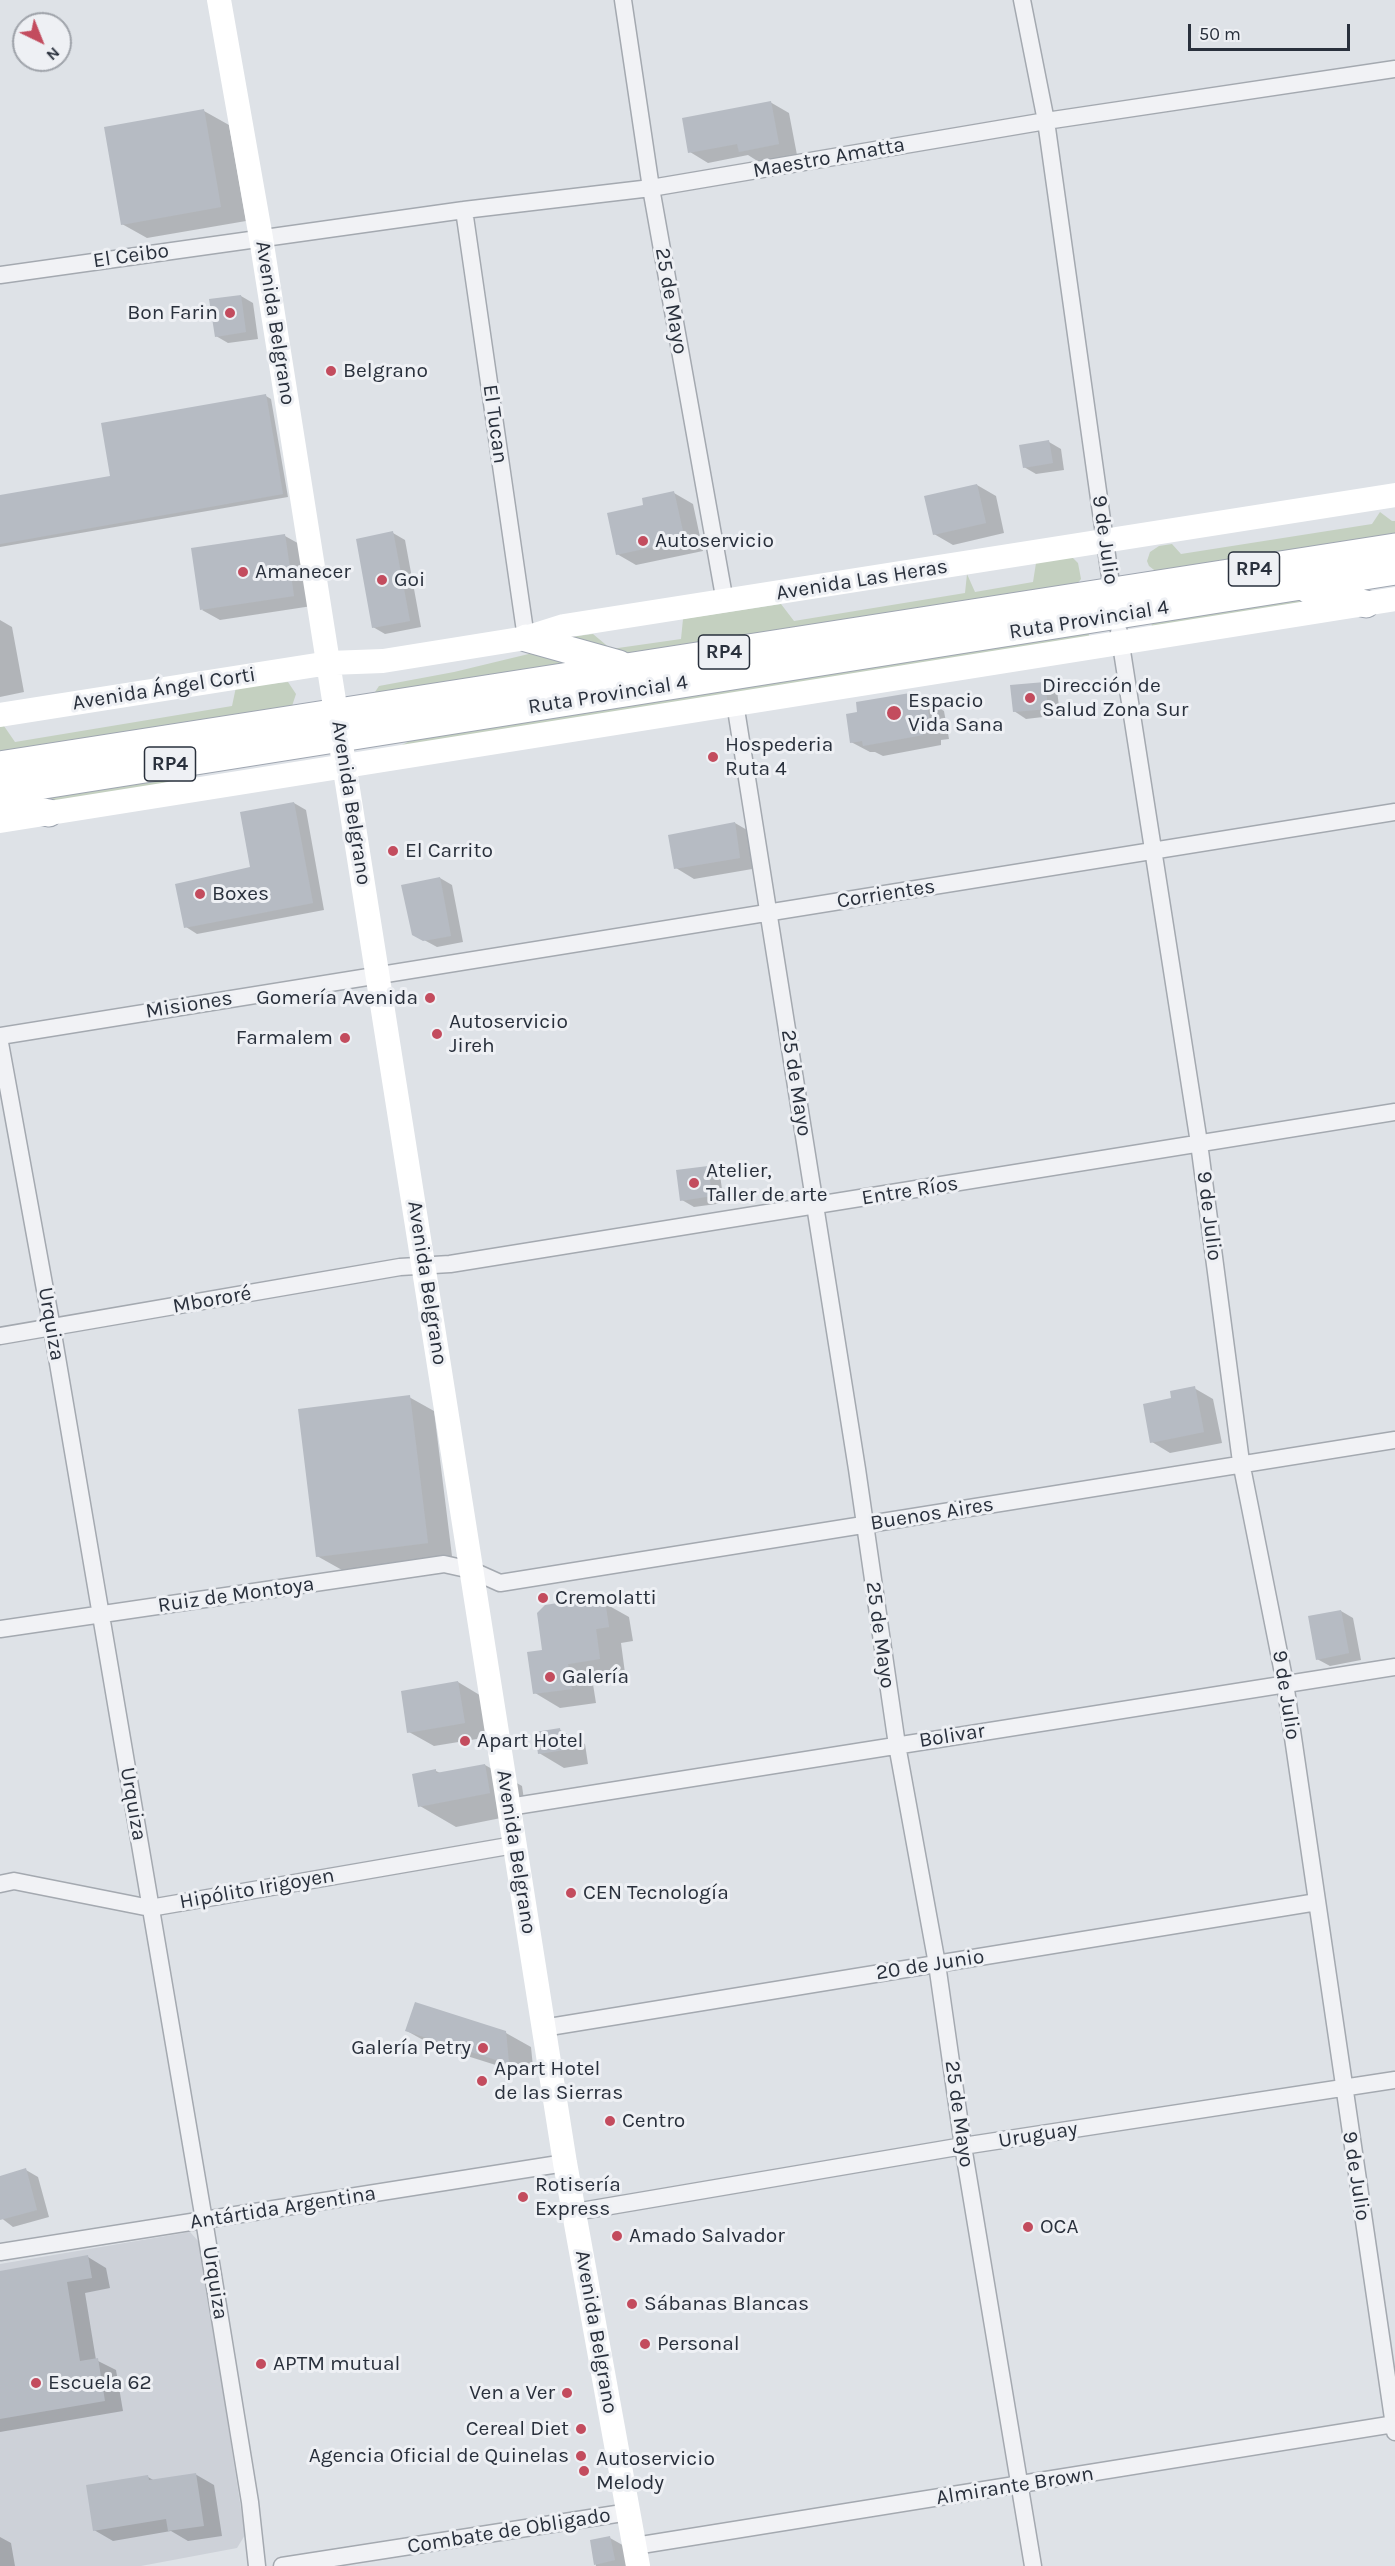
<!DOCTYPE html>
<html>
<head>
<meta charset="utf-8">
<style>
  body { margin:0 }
  #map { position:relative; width:1395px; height:2566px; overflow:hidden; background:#dee2e7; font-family:Karla,sans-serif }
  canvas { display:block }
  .north { position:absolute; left:12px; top:12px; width:60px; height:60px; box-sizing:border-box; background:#eef0f4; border:2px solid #9fa3aa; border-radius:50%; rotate:137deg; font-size:16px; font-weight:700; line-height:24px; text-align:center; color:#29303c }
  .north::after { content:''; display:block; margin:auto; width:21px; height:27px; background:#c34c5e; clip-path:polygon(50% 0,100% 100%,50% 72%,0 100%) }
  .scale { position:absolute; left:1188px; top:24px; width:162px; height:27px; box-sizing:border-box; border:3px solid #29303c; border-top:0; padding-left:8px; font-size:18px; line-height:21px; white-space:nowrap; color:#29303c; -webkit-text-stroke:4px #eef0f4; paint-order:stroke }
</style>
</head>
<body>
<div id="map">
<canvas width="1395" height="2566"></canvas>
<div class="north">N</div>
<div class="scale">50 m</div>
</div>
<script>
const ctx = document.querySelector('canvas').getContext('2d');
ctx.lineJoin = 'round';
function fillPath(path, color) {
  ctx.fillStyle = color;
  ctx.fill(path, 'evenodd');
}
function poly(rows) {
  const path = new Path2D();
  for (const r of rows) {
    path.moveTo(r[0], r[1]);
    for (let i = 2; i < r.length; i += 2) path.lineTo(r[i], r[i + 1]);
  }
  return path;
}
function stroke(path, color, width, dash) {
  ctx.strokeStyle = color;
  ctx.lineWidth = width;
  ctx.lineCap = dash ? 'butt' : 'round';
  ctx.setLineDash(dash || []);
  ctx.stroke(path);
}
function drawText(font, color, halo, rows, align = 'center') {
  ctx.font = font + ' Karla,sans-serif';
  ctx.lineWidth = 6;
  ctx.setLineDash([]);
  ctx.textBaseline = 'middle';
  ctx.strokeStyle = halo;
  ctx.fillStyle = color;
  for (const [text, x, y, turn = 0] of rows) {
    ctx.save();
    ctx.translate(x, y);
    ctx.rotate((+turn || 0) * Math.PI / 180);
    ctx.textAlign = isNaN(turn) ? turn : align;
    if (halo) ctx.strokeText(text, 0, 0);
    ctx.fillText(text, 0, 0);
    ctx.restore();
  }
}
fillPath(poly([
  [190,2232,200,2243,245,2535,237,2548,141,2566,0,2566,0,2264]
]), '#cdd1d8');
fillPath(poly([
  [1380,512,1392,521,1395,521,1395,538,1158,573,1149,566,1147,561,1150,552,1159,546,1172,544,1181,554,1372,524],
  [1072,557,1078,563,1081,579,1077,584,619,659,570,637,593,634,611,649,681,639,683,619,781,604,794,621,965,593,967,574,975,592,1033,582,1036,563],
  [1311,597,1323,603,1152,626,1151,623,1151,621],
  [1089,632,1089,638,400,746,422,735],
  [541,651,566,659,567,664,377,695,375,692,379,686,454,672],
  [288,682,296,694,292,706,0,758,0,727,4,726,15,742,232,706,236,687],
  [296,758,180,778,144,789,46,807,24,799]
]), '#c4d0c0');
fillPath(poly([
  [770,102,789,113,797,155,759,162,748,155,708,163,690,152],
  [204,111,229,125,246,221,147,238,122,224],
  [241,296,253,303,258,339,228,343,216,336],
  [266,396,271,399,288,497,0,547,0,496,112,477],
  [1049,442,1061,449,1064,470,1036,474,1024,467],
  [977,485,996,496,1004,533,953,545,934,534],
  [674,493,693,504,703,551,636,565,617,554,645,507],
  [393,533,405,540,421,627,385,634,373,627],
  [285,536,303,546,312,606,220,620,202,610],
  [0,620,12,627,24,692,0,697],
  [1045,683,1057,690,1060,715,1026,719,1014,711],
  [915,693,944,711,949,739,941,740,941,745,883,756,875,752,870,752,851,742],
  [294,803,306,810,324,910,197,934,186,927,252,868],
  [735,823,754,834,758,868,694,879,676,868,670,836],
  [440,878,452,885,463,942,437,947,413,934],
  [708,1168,720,1175,724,1203,694,1207,682,1200],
  [1194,1388,1213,1399,1222,1443,1170,1453,1152,1442],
  [409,1397,434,1411,452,1556,342,1570,317,1556],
  [604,1603,629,1617,633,1641,621,1643,625,1673,592,1678,596,1703,560,1708,535,1693,544,1652],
  [1341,1611,1353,1618,1361,1660,1330,1666,1317,1659],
  [458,1682,483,1697,489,1737,434,1746,409,1732],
  [560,1730,585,1744,588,1764,564,1768,539,1753],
  [485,1765,522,1786,526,1813,456,1827,420,1806,436,1771,440,1773],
  [407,2031,506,2033,531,2047,534,2077,432,2045],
  [26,2170,38,2177,49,2217,13,2227,0,2217,0,2177],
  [88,2257,106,2268,110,2288,85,2293,96,2360,116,2370,123,2411,0,2432,0,2272],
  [195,2474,214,2485,222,2536,188,2541,171,2531,113,2541,94,2530,148,2477,155,2481],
  [0,2537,11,2543,15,2566,0,2566],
  [610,2538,635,2552,637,2566,596,2566,592,2541]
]), '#0003');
fillPath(poly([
  [771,101,779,144,739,152,737,144,688,153,682,118],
  [204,109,221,207,121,225,104,127],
  [241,295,246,332,215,337,209,299],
  [266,394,283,494,0,544,0,495,110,476,101,423],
  [1049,440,1053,463,1023,468,1019,445],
  [977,484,986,523,933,535,924,496],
  [674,491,685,540,616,555,607,513,643,505,642,498],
  [393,531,410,621,372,628,356,539],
  [285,534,294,596,200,610,191,548],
  [1045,682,1048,709,1013,712,1010,685],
  [916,692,917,700,926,698,931,728,923,730,923,735,863,746,862,741,850,743,846,714,857,712,856,702],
  [294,802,313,903,184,928,175,884,250,867,240,812],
  [735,822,740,858,674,869,668,835],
  [440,877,451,936,423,941,412,935,401,885],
  [708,1166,712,1196,680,1201,676,1170],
  [1195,1386,1204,1432,1150,1443,1143,1404,1171,1398,1170,1391],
  [410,1395,428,1543,316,1557,298,1409],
  [596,1597,605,1601,609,1627,596,1629,600,1659,568,1664,572,1689,533,1694,527,1652,542,1650,537,1613,545,1605],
  [1341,1610,1349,1653,1316,1660,1308,1616],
  [458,1681,465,1723,407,1733,401,1691],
  [560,1728,564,1750,538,1754,535,1732],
  [485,1764,490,1793,418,1807,412,1774,436,1769,436,1773],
  [415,2002,506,2031,509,2064,405,2031],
  [26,2168,37,2210,0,2220,0,2176],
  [88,2255,92,2278,67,2282,80,2361,98,2358,105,2401,0,2419,0,2271],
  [196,2473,204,2526,168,2531,166,2519,93,2531,86,2485,148,2475,149,2480],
  [610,2536,615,2560,594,2565,590,2540]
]), '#b6bbc3');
const street = poly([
  [623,0,651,188,725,602],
  [1022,0,1046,121,1113,598],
  [464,210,526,638],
  [0,275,464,210,651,188,1046,121,1395,69],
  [1119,632,1199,1143,1241,1462,1285,1683,1395,2432],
  [735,703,857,1469,897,1745,937,1964,963,2146,1033,2566],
  [0,1036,1395,812],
  [0,1043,52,1328,204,2220,250,2502,257,2566],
  [0,1336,400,1267,450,1264,1395,1112],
  [0,1629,444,1564,471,1570,500,1583,1395,1440],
  [509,1807,1395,1667],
  [0,1884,14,1881,150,1908,514,1845],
  [543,2028,1317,1902],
  [575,2212,963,2146,1395,2080],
  [0,2252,565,2163],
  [635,2546,1395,2424],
  [282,2566,629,2512]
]);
const primary = poly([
  [1309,590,1366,604],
  [526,638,619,664],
  [0,765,1395,547],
  [0,792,1395,571],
  [0,804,49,813]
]);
stroke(street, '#a4a9b0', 19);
stroke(primary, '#9fa6b1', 29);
stroke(street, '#f1f2f5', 16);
stroke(poly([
  [219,0,261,238,565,2163,638,2566],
  [0,715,329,663,383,661,526,638,564,626,1395,495],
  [0,821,1395,599]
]), '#fff', 24);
stroke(primary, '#fff', 27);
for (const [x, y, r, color] of [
  [230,313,6,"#c34c5e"],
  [331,371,6,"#c34c5e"],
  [643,541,6,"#c34c5e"],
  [243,572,6,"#c34c5e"],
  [382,580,6,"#c34c5e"],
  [1030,698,6,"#c34c5e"],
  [894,713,8,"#c34c5e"],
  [713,757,6,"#c34c5e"],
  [393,851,6,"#c34c5e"],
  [200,894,6,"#c34c5e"],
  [430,998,6,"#c34c5e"],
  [437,1034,6,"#c34c5e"],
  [345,1038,6,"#c34c5e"],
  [694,1183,6,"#c34c5e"],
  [543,1598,6,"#c34c5e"],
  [550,1677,6,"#c34c5e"],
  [465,1741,6,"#c34c5e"],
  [571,1893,6,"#c34c5e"],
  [483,2048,6,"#c34c5e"],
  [482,2081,6,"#c34c5e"],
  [610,2121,6,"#c34c5e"],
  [523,2197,6,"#c34c5e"],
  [1028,2227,6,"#c34c5e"],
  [617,2236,6,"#c34c5e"],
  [632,2304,6,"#c34c5e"],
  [645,2344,6,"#c34c5e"],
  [261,2364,6,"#c34c5e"],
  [36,2383,6,"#c34c5e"],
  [567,2393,6,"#c34c5e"],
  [581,2429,6,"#c34c5e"],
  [581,2456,6,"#c34c5e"],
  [584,2471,6,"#c34c5e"]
]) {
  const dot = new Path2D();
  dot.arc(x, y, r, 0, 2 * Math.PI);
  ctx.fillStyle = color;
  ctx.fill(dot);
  stroke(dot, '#eef0f4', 2);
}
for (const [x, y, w] of [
  [1254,569,51],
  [724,652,51],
  [170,764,51]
]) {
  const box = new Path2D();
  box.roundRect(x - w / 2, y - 17, w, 34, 4.5);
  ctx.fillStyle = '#eef0f4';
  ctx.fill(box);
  stroke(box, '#29303c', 1.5);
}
drawText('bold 20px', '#29303c', null, [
  ["RP4",1254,569],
  ["RP4",724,652],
  ["RP4",170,764]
]);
drawText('21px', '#29303c', '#eef0f4', [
  ["Maestro Amatta",829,158,-10],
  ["El Ceibo",131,256,-8],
  ["25 de Mayo",671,301,80],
  ["Avenida Belgrano",275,323,81],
  ["El Tucan",495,424,82],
  ["9 de Julio",1105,540,82],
  ["Avenida Las Heras",862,580,-9],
  ["Ruta Provincial 4",1089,620,-9],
  ["Avenida Ángel Corti",164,689,-9],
  ["Ruta Provincial 4",608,695,-9],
  ["Avenida Belgrano",351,803,81],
  ["Corrientes",886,894,-9],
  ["Misiones",189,1005,-9],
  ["25 de Mayo",796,1083,81],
  ["Entre Ríos",910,1191,-9],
  ["9 de Julio",1209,1216,83],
  ["Avenida Belgrano",427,1283,81],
  ["Mbororé",212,1300,-10],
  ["Urquiza",51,1324,80],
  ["Buenos Aires",932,1514,-9],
  ["Ruiz de Montoya",236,1595,-8],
  ["25 de Mayo",880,1635,82],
  ["9 de Julio",1286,1695,81],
  ["Bolivar",952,1736,-9],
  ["Urquiza",133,1804,80],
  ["Avenida Belgrano",516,1852,81],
  ["Hipólito Irigoyen",257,1889,-10],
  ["20 de Junio",930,1965,-9],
  ["25 de Mayo",959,2114,82],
  ["Uruguay",1038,2135,-9],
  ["9 de Julio",1356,2176,81],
  ["Antártida Argentina",283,2208,-9],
  ["Urquiza",215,2283,81],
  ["Avenida Belgrano",596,2332,80],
  ["Almirante Brown",1015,2486,-9],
  ["Combate de Obligado",509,2531,-9]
]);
drawText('21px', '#29303c', '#eef0f4', [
  ["Bon Farin",218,313,"right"],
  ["Belgrano",343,371],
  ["Autoservicio",655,541],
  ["Amanecer",255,572],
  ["Goi",394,580],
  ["Dirección de",1042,686],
  ["Salud Zona Sur",1042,710],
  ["Espacio",908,701],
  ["Vida Sana",908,725],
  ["Hospederia",725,745],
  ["Ruta 4",725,769],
  ["El Carrito",405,851],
  ["Boxes",212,894],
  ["Gomería Avenida",418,998,"right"],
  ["Autoservicio",449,1022],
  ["Jireh",449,1046],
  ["Farmalem",333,1038,"right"],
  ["Atelier,",706,1171],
  ["Taller de arte",706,1195],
  ["Cremolatti",555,1598],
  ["Galería",562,1677],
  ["Apart Hotel",477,1741],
  ["CEN Tecnología",583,1893],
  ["Galería Petry",471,2048,"right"],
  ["Apart Hotel",494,2069],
  ["de las Sierras",494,2093],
  ["Centro",622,2121],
  ["Rotisería",535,2185],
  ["Express",535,2209],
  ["OCA",1040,2227],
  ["Amado Salvador",629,2236],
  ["Sábanas Blancas",644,2304],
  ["Personal",657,2344],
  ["APTM mutual",273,2364],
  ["Escuela 62",48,2383],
  ["Ven a Ver",555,2393,"right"],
  ["Cereal Diet",569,2429,"right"],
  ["Agencia Oficial de Quinelas",569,2456,"right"],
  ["Autoservicio",596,2459],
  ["Melody",596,2483]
], 'left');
</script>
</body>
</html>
